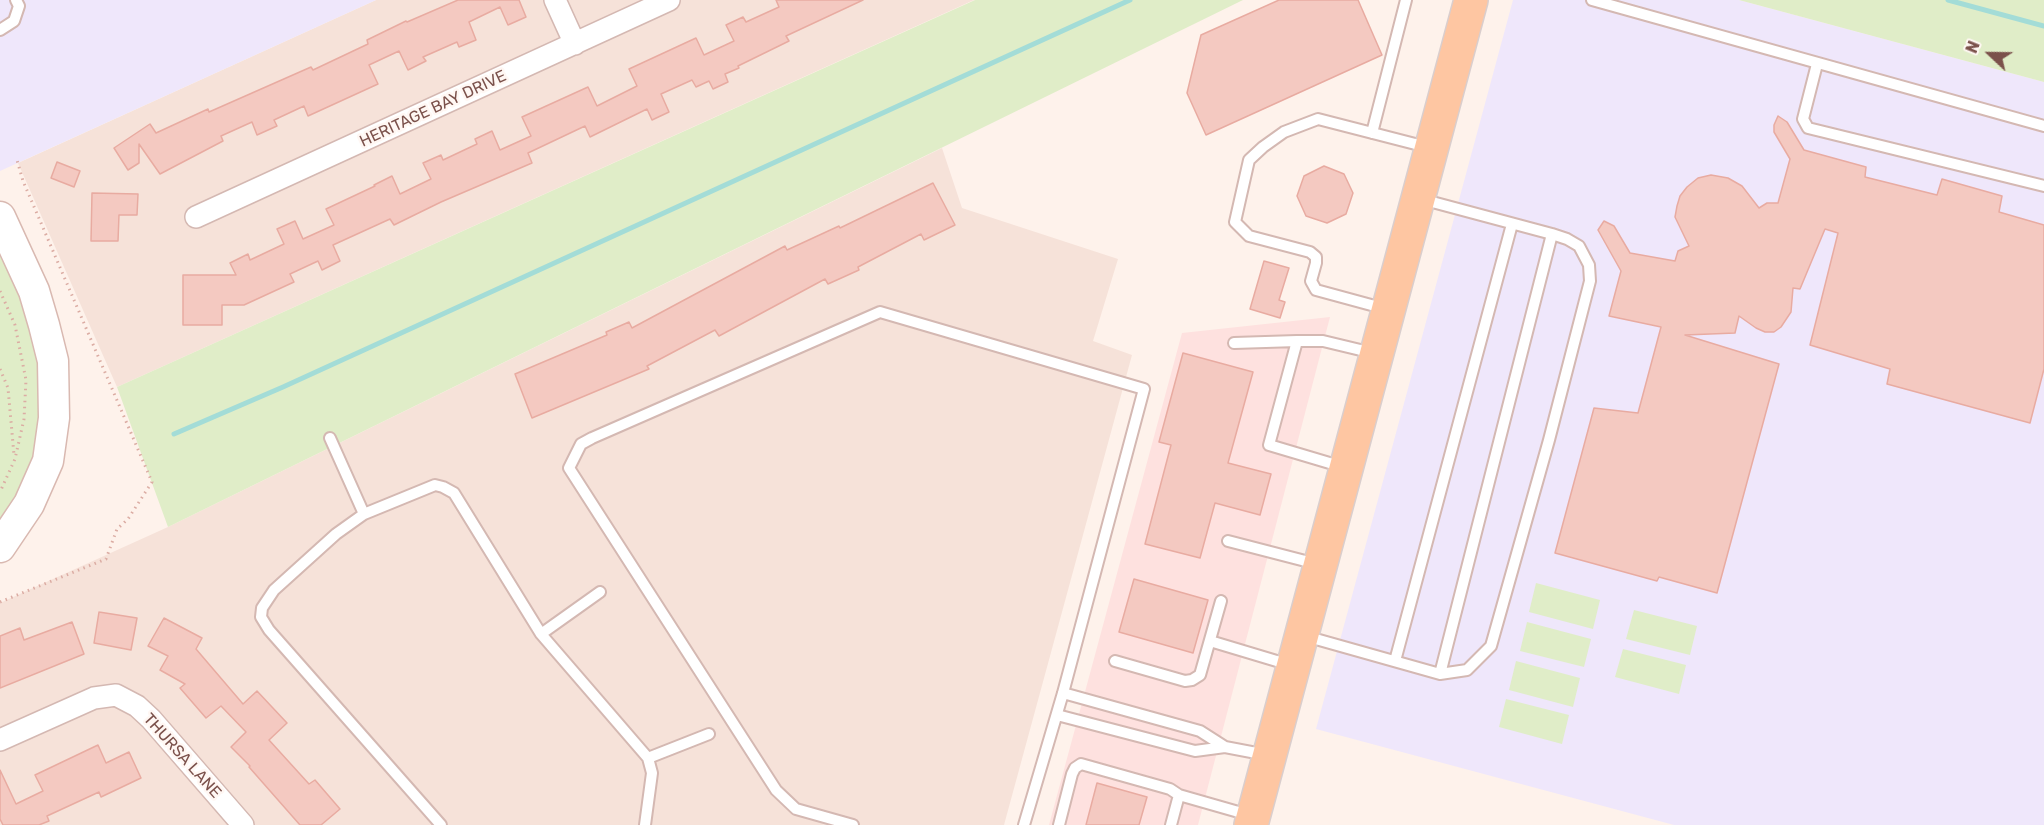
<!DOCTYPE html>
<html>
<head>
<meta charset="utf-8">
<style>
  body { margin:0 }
  #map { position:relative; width:2044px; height:825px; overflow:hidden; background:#fef2eb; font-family:Rubik,sans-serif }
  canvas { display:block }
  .north { position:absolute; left:1960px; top:24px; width:60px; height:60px; -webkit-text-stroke:4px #fff7f3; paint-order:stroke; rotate:292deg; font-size:16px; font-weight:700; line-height:24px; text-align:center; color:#7b514b }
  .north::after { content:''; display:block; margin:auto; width:21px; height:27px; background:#7b514b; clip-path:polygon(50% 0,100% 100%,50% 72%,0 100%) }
</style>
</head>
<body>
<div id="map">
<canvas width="2044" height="825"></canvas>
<div class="north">N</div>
</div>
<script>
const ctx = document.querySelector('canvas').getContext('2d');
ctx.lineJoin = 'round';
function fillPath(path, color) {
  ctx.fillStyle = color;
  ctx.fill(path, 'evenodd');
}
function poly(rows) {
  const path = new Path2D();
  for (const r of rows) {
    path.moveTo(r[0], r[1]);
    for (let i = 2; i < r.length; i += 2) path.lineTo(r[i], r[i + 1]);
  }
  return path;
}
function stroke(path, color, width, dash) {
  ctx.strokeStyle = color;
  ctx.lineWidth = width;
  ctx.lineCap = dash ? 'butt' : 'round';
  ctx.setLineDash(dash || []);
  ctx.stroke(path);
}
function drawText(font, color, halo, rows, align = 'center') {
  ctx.font = font + ' Rubik,sans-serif';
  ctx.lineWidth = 5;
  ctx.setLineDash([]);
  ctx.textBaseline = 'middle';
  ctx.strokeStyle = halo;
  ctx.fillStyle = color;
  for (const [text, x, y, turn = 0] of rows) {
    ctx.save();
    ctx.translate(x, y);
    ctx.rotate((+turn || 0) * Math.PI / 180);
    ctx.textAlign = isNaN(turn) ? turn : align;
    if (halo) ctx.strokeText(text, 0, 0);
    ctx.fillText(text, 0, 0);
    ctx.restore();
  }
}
fillPath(poly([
  [376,0,974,0,117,387,18,163],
  [942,148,962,208,1118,259,1093,341,1132,355,1004,825,0,825,0,603,168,527]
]), '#f6e2d9');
fillPath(poly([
  [1330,317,1198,825,1049,825,1182,333]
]), '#fee1df');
fillPath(poly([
  [0,0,376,0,0,171],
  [1513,0,1739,0,2044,82,2044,825,1674,825,1316,729]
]), '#efe7fb');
fillPath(poly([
  [975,0,1243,0,168,527,117,387],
  [1739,0,2044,0,2044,82],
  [0,246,31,314,44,403,37,453,0,530],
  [1536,583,1600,600,1593,629,1529,612],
  [1634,610,1697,626,1690,655,1626,639],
  [1527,622,1591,639,1584,667,1520,651],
  [1623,649,1686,665,1679,694,1615,677],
  [1516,661,1580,678,1573,707,1509,690],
  [1506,699,1569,715,1562,744,1499,727]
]), '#e0edc8');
stroke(poly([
  [1948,0,2044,26],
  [174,434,283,387,1130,0]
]), '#a3dcd7', 5);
const building = poly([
  [458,0,519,0,526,17,508,25,500,7,469,22,476,40,459,47,457,42,423,57,426,61,408,70,399,51,369,65,378,84,308,116,304,106,274,120,277,126,257,135,252,122,221,136,223,141,160,174,139,144,139,163,128,170,114,148,150,124,156,133,208,109,209,112,311,67,313,70,368,44,367,40,406,21,407,22,458,0],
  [776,0,863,0,786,36,789,41,738,66,739,68,725,74,728,82,713,89,709,81,696,87,692,80,661,94,669,112,652,120,647,109,590,137,585,126,528,153,532,163,441,202,394,225,390,219,333,245,340,261,322,270,318,261,290,274,294,282,244,305,222,305,222,325,183,325,183,275,236,275,230,263,248,254,250,260,284,244,277,229,295,221,303,239,334,225,326,209,375,186,374,185,392,176,400,194,431,179,423,163,441,155,443,160,477,144,475,139,492,131,500,150,531,136,522,117,588,87,597,106,637,86,629,69,696,38,704,55,734,41,726,25,743,17,746,22,779,7,776,0],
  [1279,0,1358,0,1382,55,1206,135,1187,93,1201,35,1279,0],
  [1778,116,1787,122,1804,150,1866,167,1865,177,1937,195,1942,179,2002,196,1999,212,2044,225,2044,369,2030,423,1887,384,1890,369,1810,345,1838,233,1825,229,1800,289,1793,288,1791,312,1781,327,1774,332,1765,332,1756,328,1739,316,1735,333,1685,335,1779,364,1717,593,1659,577,1657,581,1555,553,1594,408,1638,413,1661,327,1609,316,1621,271,1598,230,1604,221,1614,226,1630,253,1675,261,1678,251,1689,246,1675,217,1677,206,1680,196,1687,187,1698,178,1711,175,1728,178,1742,186,1759,208,1767,203,1778,203,1790,159,1774,132,1774,125,1778,116],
  [57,162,80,171,74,187,51,178,57,162],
  [1324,166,1344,174,1353,193,1346,214,1327,223,1306,216,1297,196,1304,176,1324,166],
  [933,183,955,225,924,240,921,234,858,267,859,270,828,284,825,279,719,336,715,330,647,366,649,369,532,418,515,374,607,335,606,332,629,322,632,328,785,246,787,250,839,226,840,228,933,183],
  [92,193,138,194,137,215,119,215,118,241,91,241,92,193],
  [1264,261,1289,268,1279,300,1285,302,1280,318,1250,309,1264,261],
  [1183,353,1253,372,1228,463,1271,474,1260,515,1215,503,1200,558,1145,544,1171,445,1159,442,1183,353],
  [1134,579,1208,600,1193,653,1119,632,1134,579],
  [99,612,137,618,131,650,94,643,99,612],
  [164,618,202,638,196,649,243,704,257,691,287,723,269,740,309,784,315,780,340,809,321,825,300,825,249,767,250,766,231,747,246,732,221,706,206,718,180,688,185,684,160,670,168,656,148,646,164,618],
  [72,622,84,654,0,688,0,636,20,628,24,640,72,622],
  [98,745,106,763,129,752,141,778,101,797,99,792,47,816,49,821,39,825,3,825,0,819,0,770,16,804,43,791,35,775,98,745],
  [1097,783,1147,797,1139,825,1086,825,1097,783]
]);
fillPath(building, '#f4c9c1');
stroke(building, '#e8aba1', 1.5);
const lane = poly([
  [1592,0,2044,126],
  [0,30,14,21,19,6,16,0],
  [1817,64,1803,119,1808,128,2044,186],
  [1372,133,1406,0],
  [1386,309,1316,290,1311,281,1316,263,1316,257,1310,252,1249,236,1235,222,1249,160,1263,147,1284,132,1318,119,1427,147],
  [1234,343,1297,341],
  [330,438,364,514],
  [1343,467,1269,445,1297,341,1323,341,1373,353],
  [1228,541,1317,564],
  [541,634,600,592],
  [1305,636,1440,674,1467,670,1491,646,1549,440,1590,281,1589,265,1579,246,1567,239,1552,234,1421,199],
  [1210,641,1290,665],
  [1115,661,1185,681,1192,680,1200,675,1221,601],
  [1395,661,1512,224],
  [1440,674,1552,234],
  [1063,693,1200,731,1225,747],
  [1057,715,1195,751,1225,747,1267,755],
  [648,758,709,734],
  [441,825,269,630,261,617,262,608,274,590,336,534,364,514,435,485,443,487,454,493,541,634,648,758,652,773,645,825],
  [853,825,796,809,776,790,569,468,581,444,592,438,880,312,1144,389,1063,693,1024,825],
  [1059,825,1072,774,1075,768,1081,764,1170,789,1179,795,1249,815],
  [1171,825,1179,795]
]);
const street = poly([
  [555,0,575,44],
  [196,217,669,0],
  [0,740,94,698,116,695,137,706,151,719,243,825]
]);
const secondary = poly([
  [0,217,34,291,44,325,53,361,54,418,48,461,29,504,0,547]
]);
const primary = poly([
  [1251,825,1471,0]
]);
stroke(lane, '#d4b8b2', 14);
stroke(street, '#d4b8b2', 24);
stroke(secondary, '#d9b9b1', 33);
stroke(primary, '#dacecd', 36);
stroke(poly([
  [0,291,15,325,26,380,24,419,15,459,0,492],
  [0,369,8,388,14,455],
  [0,602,106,559,117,529,128,519,152,482,23,181,17,160]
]), '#dbaca3', 3, [1.5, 4.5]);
stroke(lane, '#fff', 10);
stroke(street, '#fff', 21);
stroke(secondary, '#fff', 30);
stroke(primary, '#fec6a2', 33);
drawText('16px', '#7b514b', '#fff7f3', [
  ["HERITAGE BAY DRIVE",433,109,-25],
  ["THURSA LANE",182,756,48]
]);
</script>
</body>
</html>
